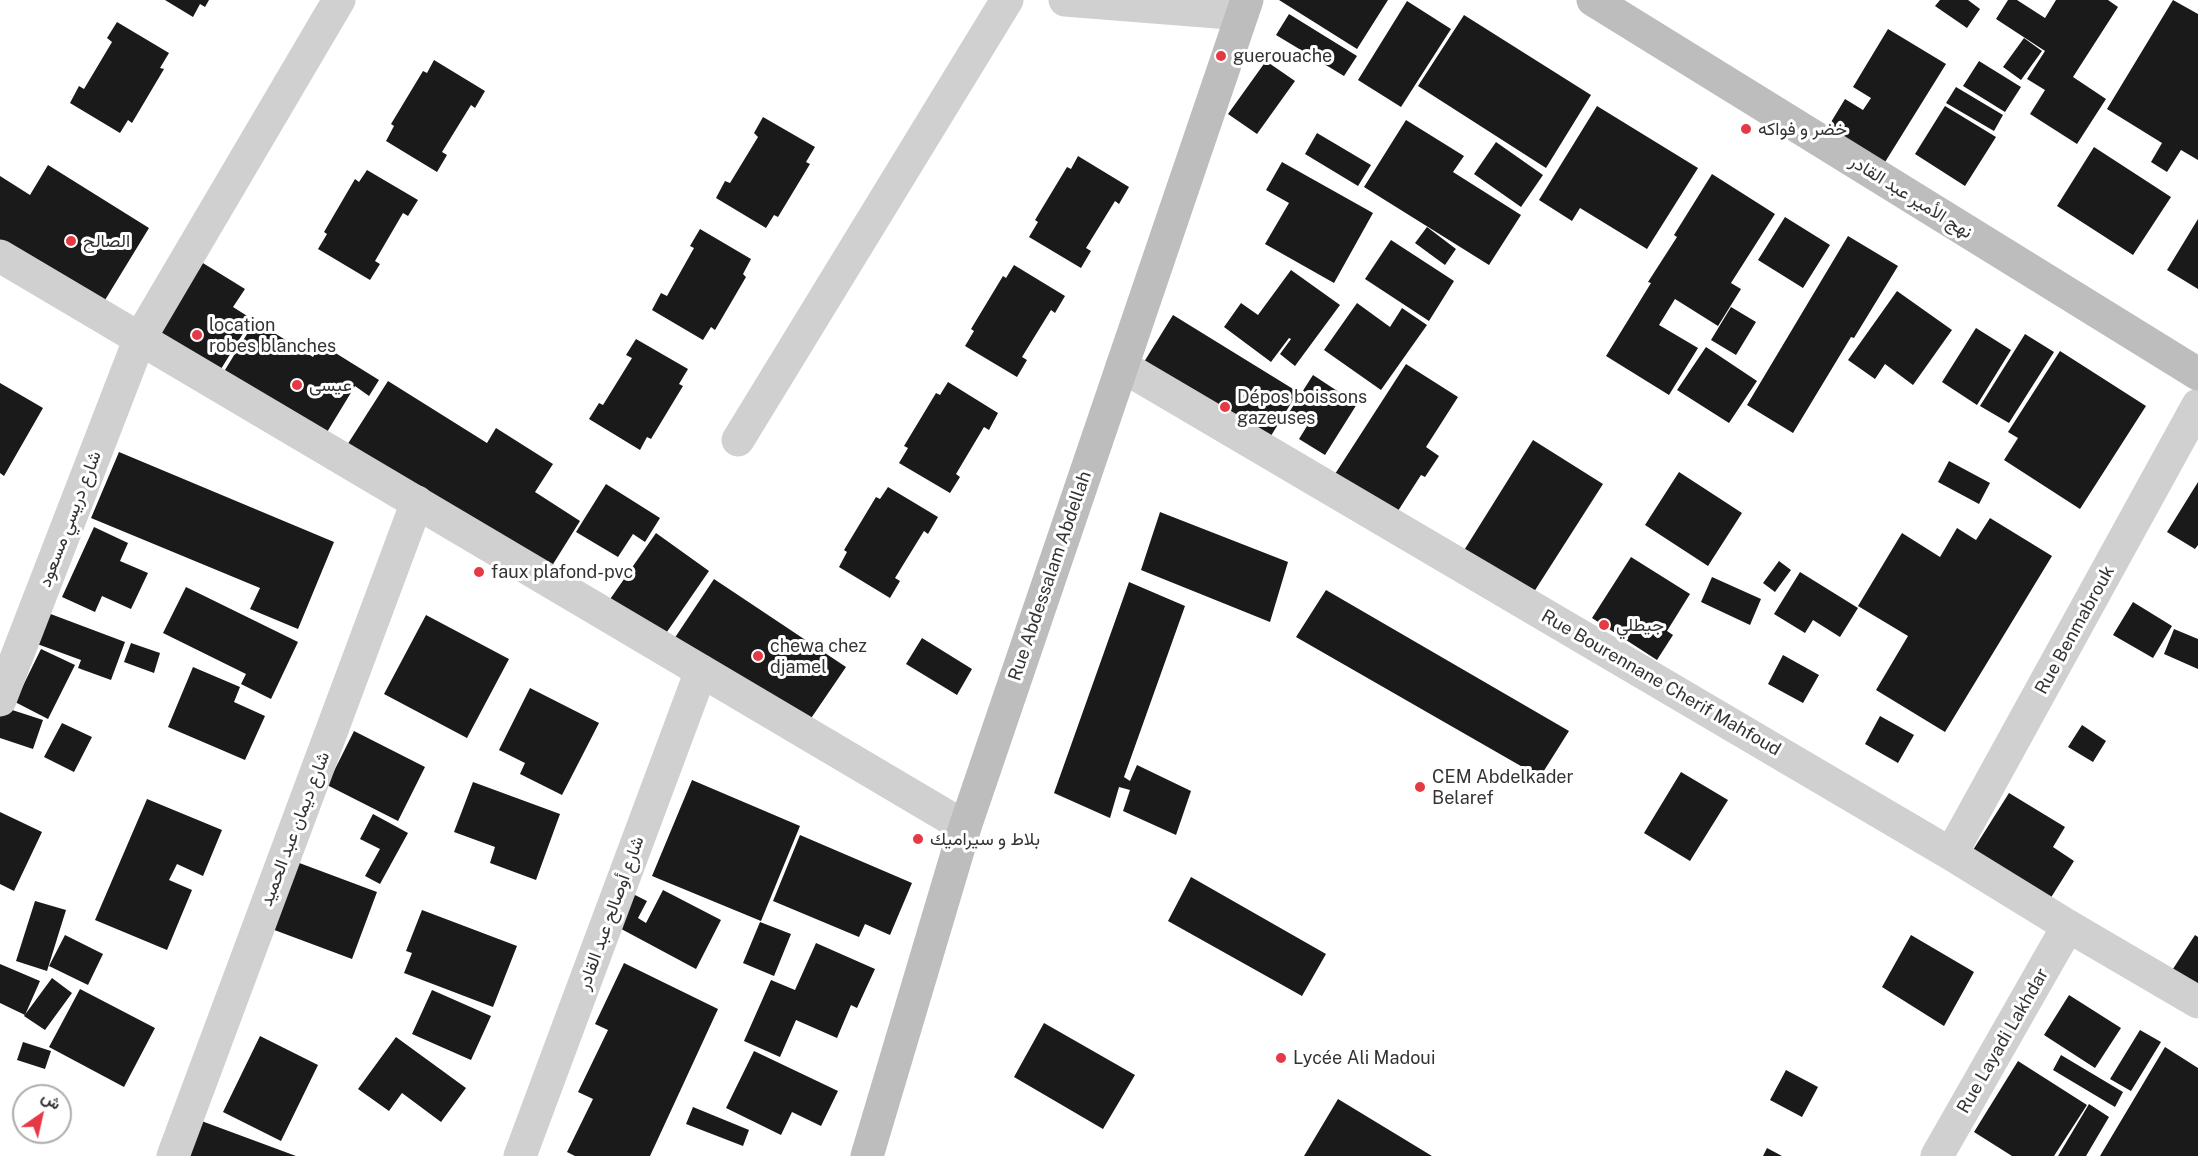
<!DOCTYPE html>
<html>
<head>
<meta charset="utf-8">
<style>
  body { margin:0 }
  #map { position:relative; width:2198px; height:1156px; overflow:hidden; background:#fff; font-family:"Public Sans",Vazirmatn,sans-serif }
  canvas { display:block }
  .north { position:absolute; left:12px; top:1084px; width:60px; height:60px; box-sizing:border-box; background:#fff; border:2px solid #adadad; border-radius:50%; rotate:34deg; font-size:16px; font-weight:700; line-height:24px; text-align:center; color:#333 }
  .north::after { content:''; display:block; margin:auto; width:21px; height:27px; background:#e63946; clip-path:polygon(50% 0,100% 100%,50% 72%,0 100%) }
</style>
</head>
<body>
<div id="map">
<canvas width="2198" height="1156"></canvas>
<div class="north">ش</div>
</div>
<script>
const ctx = document.querySelector('canvas').getContext('2d');
ctx.lineJoin = 'round';
function fillPath(path, color) {
  ctx.fillStyle = color;
  ctx.fill(path, 'evenodd');
}
function poly(rows) {
  const path = new Path2D();
  for (const r of rows) {
    path.moveTo(r[0], r[1]);
    for (let i = 2; i < r.length; i += 2) path.lineTo(r[i], r[i + 1]);
  }
  return path;
}
function stroke(path, color, width, dash) {
  ctx.strokeStyle = color;
  ctx.lineWidth = width;
  ctx.lineCap = dash ? 'butt' : 'round';
  ctx.setLineDash(dash || []);
  ctx.stroke(path);
}
function drawText(font, color, halo, rows, align = 'center') {
  ctx.font = font + ' "Public Sans",Vazirmatn,sans-serif';
  ctx.lineWidth = 6;
  ctx.setLineDash([]);
  ctx.textBaseline = 'middle';
  ctx.strokeStyle = halo;
  ctx.fillStyle = color;
  for (const [text, x, y, turn = 0] of rows) {
    ctx.save();
    ctx.translate(x, y);
    ctx.rotate((+turn || 0) * Math.PI / 180);
    ctx.textAlign = isNaN(turn) ? turn : align;
    if (halo) ctx.strokeText(text, 0, 0);
    ctx.fillText(text, 0, 0);
    ctx.restore();
  }
}
fillPath(poly([
  [165,0,209,0,205,7,200,4,193,17],
  [1279,0,1388,0,1357,49],
  [1940,0,1968,0,1980,9,1967,28,1935,6],
  [2008,0,2017,0,2045,18,2056,0,2108,0,2118,7,2073,77,2106,99,2077,144,2030,114,2045,90,2027,79,2045,51,1996,19],
  [2173,0,2198,14,2198,160,2181,150,2167,172,2151,162,2162,143,2107,109],
  [1407,1,1451,29,1401,107,1358,80],
  [1289,14,1357,56,1344,76,1276,35],
  [1464,15,1591,95,1546,168,1418,86],
  [117,22,169,53,160,68,164,69,132,123,128,120,120,133,70,103,79,86,84,89,112,42,107,38],
  [1888,29,1946,64,1882,167,1825,132,1845,99,1863,110,1871,98,1853,87],
  [2024,38,2042,51,2021,80,2003,67],
  [434,60,485,91,475,108,471,105,442,152,447,155,437,172,386,141,394,126,391,124,423,71,427,73],
  [1266,61,1295,81,1257,134,1228,114],
  [1979,61,2021,87,2005,112,1963,86],
  [1956,87,2003,115,1994,131,1946,103],
  [1597,106,1698,168,1647,249,1580,208,1572,221,1539,200],
  [1945,106,1996,137,1965,186,1915,154],
  [763,117,815,147,806,162,810,164,778,217,774,215,766,228,716,198,725,181,730,183,758,137,754,133],
  [1406,120,1464,156,1453,172,1521,215,1489,265,1364,187],
  [1317,133,1371,165,1358,186,1305,154],
  [1496,142,1543,175,1521,207,1474,174],
  [2094,147,2171,197,2133,255,2057,206],
  [1078,156,1129,187,1119,204,1115,201,1086,248,1091,251,1081,268,1029,237,1038,222,1035,220,1067,167,1071,169],
  [1282,162,1373,213,1334,283,1265,244,1289,203,1266,190],
  [48,165,149,228,91,323,0,255,0,176,30,195],
  [367,170,418,200,408,216,403,213,375,261,380,264,370,280,318,249,327,234,324,232,355,179,359,182],
  [1712,174,1775,214,1731,283,1741,289,1718,326,1675,299,1659,325,1698,348,1669,395,1606,356,1651,283,1648,282,1677,237,1674,235],
  [1785,217,1830,245,1803,288,1758,260],
  [2198,219,2198,289,2167,270],
  [1427,227,1456,249,1445,265,1415,243],
  [700,229,751,259,743,274,746,277,715,330,711,327,703,340,652,310,661,293,667,296,694,248,690,246],
  [1848,236,1898,266,1854,338,1851,337,1793,433,1747,405],
  [1391,240,1454,281,1429,321,1365,279],
  [198,260,245,289,233,307,252,319,208,390,142,350],
  [1014,265,1065,296,1055,313,1051,310,1022,357,1027,360,1017,377,965,346,974,331,971,329,1003,276,1006,278],
  [1291,270,1340,305,1295,366,1280,354,1291,339,1289,338,1271,362,1224,327,1241,303,1258,315],
  [1897,291,1952,330,1913,385,1885,364,1875,379,1848,360],
  [1357,303,1390,327,1402,308,1427,325,1381,390,1324,350],
  [1731,307,1756,322,1736,355,1711,340],
  [1173,315,1298,392,1269,439,1144,362],
  [255,321,313,357,321,344,379,380,369,396,355,386,318,447,217,383],
  [1976,328,2011,350,1977,405,1942,382],
  [2025,334,2054,352,2009,423,1980,406],
  [636,339,688,369,679,384,683,386,651,439,647,437,640,450,589,419,599,403,603,405,632,358,626,355],
  [1706,347,1757,381,1729,423,1677,390],
  [2060,351,2146,406,2080,509,2004,460,2018,438,2008,432],
  [1406,364,1458,397,1426,447,1439,456,1425,477,1421,475,1396,514,1335,474],
  [1313,375,1357,404,1325,455,1299,439,1307,426,1288,414],
  [388,381,487,443,496,428,553,464,535,492,580,521,545,577,342,453],
  [948,382,998,413,989,430,984,427,956,474,960,477,950,493,899,463,908,448,904,446,936,393,940,395],
  [0,383,43,408,4,476,0,473],
  [1533,440,1603,484,1532,595,1463,552],
  [119,452,334,542,298,629,250,609,260,588,91,518],
  [1949,461,1990,483,1979,504,1938,482],
  [1679,472,1742,513,1708,566,1645,525],
  [2198,482,2198,545,2195,549,2167,532],
  [606,484,660,518,645,542,633,534,618,557,576,532],
  [888,487,938,517,928,534,924,531,895,578,900,581,890,598,839,567,847,552,844,550,876,497,880,499],
  [1160,512,1288,562,1270,622,1141,570],
  [1990,518,2052,556,1945,732,1876,690,1908,636,1858,606,1902,533,1940,557,1957,528,1976,540],
  [94,527,128,543,120,561,148,573,131,609,102,596,95,612,62,597],
  [656,533,709,571,660,642,606,605],
  [1631,557,1690,594,1667,631,1673,635,1657,660,1592,618],
  [1779,561,1791,570,1775,592,1763,583],
  [1800,572,1858,608,1840,637,1813,620,1805,633,1774,614],
  [1712,577,1761,599,1750,625,1701,602],
  [714,579,846,667,801,733,670,645],
  [1129,582,1185,606,1124,777,1130,781,1137,765,1191,791,1176,835,1123,811,1130,790,1119,787,1110,818,1054,793],
  [186,587,298,642,271,699,241,684,246,674,163,633],
  [1326,590,1569,731,1540,777,1296,637],
  [2133,602,2172,626,2153,658,2113,635],
  [40,610,125,642,111,680,78,668,81,660,29,641],
  [426,615,509,659,467,738,384,694],
  [2174,629,2198,639,2198,669,2164,654],
  [922,638,972,669,957,695,906,664],
  [131,643,160,653,154,673,124,662],
  [41,649,75,665,48,719,15,702],
  [1783,655,1819,675,1803,703,1768,684],
  [193,667,240,687,234,702,265,716,245,760,168,727],
  [530,688,599,723,562,795,520,774,525,763,499,750],
  [3,707,43,720,33,749,0,738,0,717],
  [1880,716,1914,735,1898,763,1865,744],
  [62,723,92,737,74,772,44,757],
  [2082,725,2106,741,2093,762,2068,747],
  [354,731,425,767,398,821,327,785],
  [1681,772,1728,800,1690,861,1644,833],
  [692,780,800,826,761,921,652,876],
  [473,782,560,814,536,880,490,863,495,847,454,832],
  [2009,793,2065,827,2053,847,2074,861,2045,907,1968,858],
  [147,799,222,830,203,876,177,864,169,880,192,890,167,950,95,920],
  [0,812,42,832,14,891,0,884],
  [373,814,408,833,380,884,365,876,380,849,360,839],
  [800,835,912,883,890,935,865,924,859,937,773,901],
  [294,861,377,892,352,959,269,928],
  [1191,877,1326,954,1302,996,1168,921],
  [663,890,721,920,696,969,612,924,629,892,647,901,638,918,646,923],
  [35,901,66,910,47,971,16,961],
  [422,910,517,946,493,1007,404,973,412,953,406,951],
  [760,922,791,934,774,976,743,963],
  [65,935,103,954,88,985,49,966],
  [1911,935,1974,972,1944,1026,1882,987],
  [2195,935,2198,937,2198,993,2169,975],
  [816,943,875,969,857,1008,851,1005,837,1038,796,1020,780,1057,744,1041,771,980,795,990],
  [624,963,718,1009,650,1156,575,1156,567,1152,593,1099,578,1092,608,1030,595,1024],
  [0,964,40,981,25,1015,0,1003],
  [52,978,72,993,45,1030,24,1016],
  [80,989,155,1028,124,1087,49,1047],
  [432,990,491,1016,471,1060,412,1034],
  [2069,995,2121,1028,2095,1068,2044,1035],
  [1044,1023,1135,1075,1103,1129,1014,1077],
  [2140,1030,2161,1042,2131,1091,2110,1079],
  [260,1036,318,1065,281,1141,223,1112],
  [396,1037,466,1088,441,1122,402,1093,389,1111,358,1089],
  [23,1042,51,1051,45,1069,17,1060],
  [2165,1047,2198,1068,2198,1156,2100,1156],
  [754,1051,838,1091,821,1126,792,1112,781,1135,726,1108],
  [2061,1055,2123,1092,2115,1107,2053,1070],
  [2018,1061,2087,1105,2054,1156,2012,1156,1974,1132],
  [1786,1070,1818,1087,1802,1117,1770,1100],
  [1338,1099,1432,1156,1304,1156],
  [2089,1104,2109,1117,2086,1156,2058,1156],
  [693,1107,749,1130,743,1146,686,1124],
  [188,1116,296,1156,174,1156],
  [1767,1148,1782,1156,1763,1156]
]), '#1a1a1a');
stroke(poly([
  [1065,0,1242,14],
  [1122,366,1951,854,2068,926,2198,1002],
  [738,440,1007,0],
  [0,700,140,338,339,0],
  [1951,854,2198,405],
  [173,1156,417,502],
  [520,1156,701,671],
  [1937,1156,2068,926]
]), '#d0d0d0', 33);
stroke(poly([
  [0,256,965,827]
]), '#d0d0d0', 33);
stroke(poly([
  [1593,0,2198,374],
  [867,1156,965,827,1247,0]
]), '#bdbdbd', 33);
for (const [x, y, r, color] of [
  [1221,56,6,"#e63946"],
  [1746,129,6,"#e63946"],
  [71,241,6,"#e63946"],
  [197,335,6,"#e63946"],
  [297,385,6,"#e63946"],
  [1225,407,6,"#e63946"],
  [479,572,6,"#e63946"],
  [1604,625,6,"#e63946"],
  [758,656,6,"#e63946"],
  [1420,787,6,"#e63946"],
  [918,839,6,"#e63946"],
  [1281,1058,6,"#e63946"]
]) {
  const dot = new Path2D();
  dot.arc(x, y, r, 0, 2 * Math.PI);
  ctx.fillStyle = color;
  ctx.fill(dot);
  stroke(dot, '#fff', 2);
}
drawText('18px', '#333', '#fff', [
  ["guerouache",1233,56],
  ["خضر و فواكه",1758,129],
  ["الصالح",83,241],
  ["location",209,325],
  ["robes blanches",209,346],
  ["عيسى",309,385],
  ["Dépos boissons",1237,397],
  ["gazeuses",1237,418],
  ["faux plafond-pvc",491,572],
  ["جيطلي",1616,625],
  ["chewa chez",770,646],
  ["djamel",770,667],
  ["CEM Abdelkader",1432,777],
  ["Belaref",1432,798],
  ["بلاط و سيراميك",930,839],
  ["Lycée Ali Madoui",1293,1058]
], 'left');
drawText('18px', '#333', '#fff', [
  ["نهج الأمير عبد القادر",1911,197,32],
  ["شارع دريسي مسعود",70,519,-69],
  ["Rue Abdessalam Abdellah",1050,576,-71],
  ["Rue Benmabrouk",2075,630,-61],
  ["Rue Bourennane Cherif Mahfoud",1661,683,30],
  ["شارع ديمان عبد الحميد",295,829,-69],
  ["شارع أوصالح عبد القادر",611,913,-70],
  ["Rue Layadi Lakhdar",2003,1041,-60]
]);
</script>
</body>
</html>
